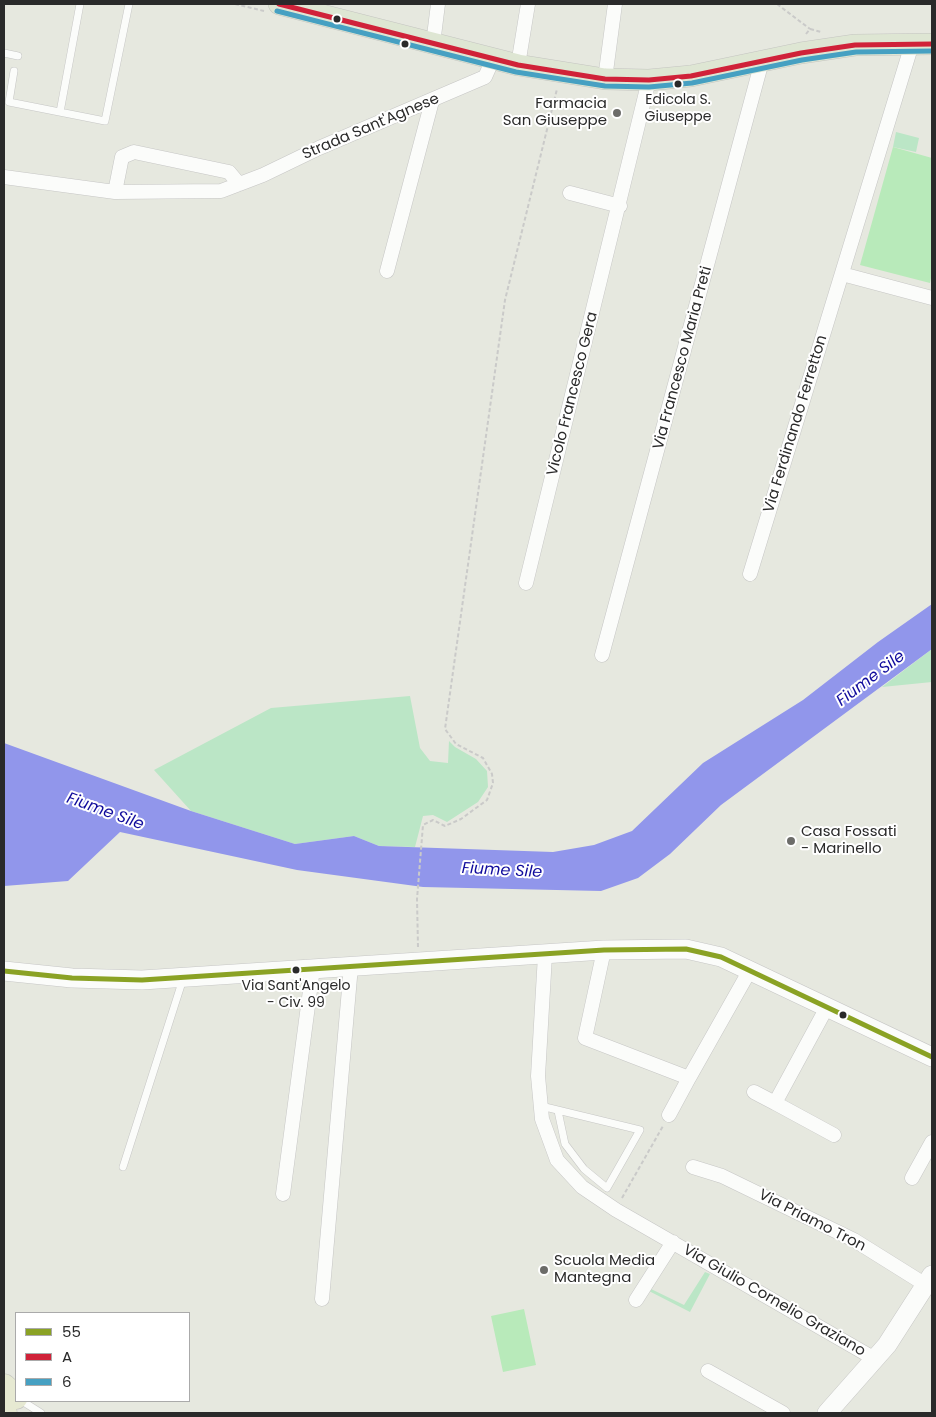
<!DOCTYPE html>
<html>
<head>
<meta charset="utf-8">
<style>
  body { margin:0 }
  #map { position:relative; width:936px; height:1417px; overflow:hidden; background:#e6e8df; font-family:Poppins,sans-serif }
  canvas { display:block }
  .frame { position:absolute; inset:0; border:5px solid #2a2a2a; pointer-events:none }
  .legend { position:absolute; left:15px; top:1312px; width:175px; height:90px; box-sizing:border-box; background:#fff; border:1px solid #aaa; margin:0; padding:6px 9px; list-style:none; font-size:15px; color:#2a2a2a }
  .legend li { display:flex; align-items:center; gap:10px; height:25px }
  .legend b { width:25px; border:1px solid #aaa }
</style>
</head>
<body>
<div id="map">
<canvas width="936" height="1417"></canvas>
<div class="frame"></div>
<ul class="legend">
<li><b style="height:6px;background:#8aa224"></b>55</li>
<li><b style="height:6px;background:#d02239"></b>A</li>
<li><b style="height:6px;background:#46a0c2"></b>6</li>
</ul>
</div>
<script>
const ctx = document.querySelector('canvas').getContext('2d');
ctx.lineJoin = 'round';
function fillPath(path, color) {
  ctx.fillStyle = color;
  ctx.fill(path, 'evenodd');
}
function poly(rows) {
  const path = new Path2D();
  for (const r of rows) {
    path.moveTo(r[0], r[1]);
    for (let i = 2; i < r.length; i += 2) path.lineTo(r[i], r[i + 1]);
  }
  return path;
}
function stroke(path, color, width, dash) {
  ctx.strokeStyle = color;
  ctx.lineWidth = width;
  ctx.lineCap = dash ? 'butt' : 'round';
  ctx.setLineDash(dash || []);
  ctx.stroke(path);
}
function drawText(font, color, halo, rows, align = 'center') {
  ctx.font = font + ' Poppins,sans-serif';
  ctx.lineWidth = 4;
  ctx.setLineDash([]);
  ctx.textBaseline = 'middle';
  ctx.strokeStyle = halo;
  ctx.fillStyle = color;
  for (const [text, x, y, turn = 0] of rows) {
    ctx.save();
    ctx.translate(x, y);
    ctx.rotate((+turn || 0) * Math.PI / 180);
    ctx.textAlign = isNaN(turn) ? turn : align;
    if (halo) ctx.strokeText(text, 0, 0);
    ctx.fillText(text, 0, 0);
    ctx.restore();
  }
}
fillPath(poly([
  [896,132,919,138,916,152,893,147],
  [932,649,932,682,882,687],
  [410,696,420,748,430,761,448,763,449,741,455,747,476,759,487,771,488,787,478,802,447,822,433,815,423,816,415,847,379,846,354,836,295,844,191,811,154,770,271,708],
  [705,1272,710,1274,690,1312,647,1290,652,1283,654,1284,651,1289,684,1305]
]), '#bbe6c6');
fillPath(poly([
  [893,147,932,158,932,273,930,283,860,265],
  [524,1309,536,1365,503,1372,491,1316]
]), '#b8eaba');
fillPath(poly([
  [932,604,932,649,721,805,670,854,638,878,601,891,423,887,297,870,120,832,68,881,4,886,4,743,191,811,295,844,354,836,379,846,553,852,594,845,632,831,703,763,803,700,878,642]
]), '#9196eb');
const lane = poly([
  [4,53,18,56],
  [14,71,9,102,105,121,129,4],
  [60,112,80,4],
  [541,1106,640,1130,607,1188,584,1169,565,1144,558,1111],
  [123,1167,183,979],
  [22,1401,41,1413]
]);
const street = poly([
  [433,44,438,4],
  [518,65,528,4],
  [605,79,615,4],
  [4,177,115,192,221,191,263,175,319,148,485,77,493,59],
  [115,192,122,157,134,152,229,172,239,184],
  [570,193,620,206],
  [387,271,432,101],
  [842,274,932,298],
  [750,574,912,44],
  [526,583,649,80],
  [602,655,762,61],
  [604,950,585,1038,689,1078,750,970],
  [545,955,538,1076,542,1119,557,1160,582,1187,616,1210,875,1359],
  [827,1007,775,1103,834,1135],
  [754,1092,775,1103],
  [669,1115,689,1078],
  [693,1167,722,1176,854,1240,926,1285],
  [912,1178,932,1142],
  [283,1194,313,968],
  [322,1299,351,966],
  [636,1300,673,1242],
  [708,1371,783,1413]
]);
const secondary = poly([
  [4,971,72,978,142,980,604,950,686,949,721,957,932,1057],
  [827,1413,887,1345,932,1275]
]);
const primary = poly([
  [279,4,518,65,605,79,649,80,691,76,801,53,855,45,932,44]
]);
const highway = poly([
  [4,1386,16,1397],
  [4,1411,5,1413]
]);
stroke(lane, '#c6c6c5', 8);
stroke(street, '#c6c6c5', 15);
stroke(secondary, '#c6c6c5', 20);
stroke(primary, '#c4c4c1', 22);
stroke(highway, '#c4c4c1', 25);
stroke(poly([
  [235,4,264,11],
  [777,4,810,29],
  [806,34,810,29,821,32],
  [418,947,417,899,423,825,433,820,445,826,461,819,487,800,493,783,492,774,483,758,456,744,445,729,505,300,557,89],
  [622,1198,663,1126]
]), '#cacac9', 2, [4, 2.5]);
stroke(lane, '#fbfcfa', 7);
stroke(street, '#fbfcfa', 14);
stroke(secondary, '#fbfcfa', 19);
stroke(primary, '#dee6d3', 21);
stroke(highway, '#e6e9d2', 24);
stroke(poly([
  [4,971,72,978,142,980,604,950,686,949,721,957,932,1057]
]), '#8aa224', 5);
stroke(poly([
  [279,4,518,65,605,79,649,80,691,76,801,53,855,45,932,44]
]), '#d02239', 5);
stroke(poly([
  [277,11,516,72,605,86,649,87,692,83,802,60,856,52,932,51]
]), '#46a0c2', 5);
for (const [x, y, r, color] of [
  [337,19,4.5,"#2a2a2a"],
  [405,44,4.5,"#2a2a2a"],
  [678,84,4.5,"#2a2a2a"],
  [617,113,5,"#6c6c69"],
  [791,841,5,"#6c6c69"],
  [296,970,4.5,"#2a2a2a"],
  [843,1015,4.5,"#2a2a2a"],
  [544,1270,5,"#6c6c69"]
]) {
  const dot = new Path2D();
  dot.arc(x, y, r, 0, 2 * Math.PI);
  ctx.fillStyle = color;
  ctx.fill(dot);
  stroke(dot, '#fff', 2);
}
drawText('14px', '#2a2a2a', '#fff', [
  ["Edicola S.",678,100],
  ["Giuseppe",678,117],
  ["Via Sant'Angelo",296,986],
  ["- Civ. 99",296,1003]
]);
drawText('15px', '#2a2a2a', '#fff', [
  ["Farmacia",607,104,"right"],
  ["San Giuseppe",607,121,"right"],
  ["Casa Fossati",801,832],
  ["- Marinello",801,849],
  ["Scuola Media",554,1261],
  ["Mantegna",554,1278]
], 'left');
drawText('15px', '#2a2a2a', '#fff', [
  ["Strada Sant'Agnese",371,127,-23],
  ["Via Francesco Maria Preti",683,358,-75],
  ["Vicolo Francesco Gera",573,394,-76],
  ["Via Ferdinando Ferretton",796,424,-73],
  ["Via Priamo Tron",812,1221,27],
  ["Via Giulio Cornelio Graziano",774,1301,30]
]);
drawText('italic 16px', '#100b9c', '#fff', [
  ["Fiume Sile",871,679,-37],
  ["Fiume Sile",105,812,20],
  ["Fiume Sile",502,871,3]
]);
</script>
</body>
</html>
